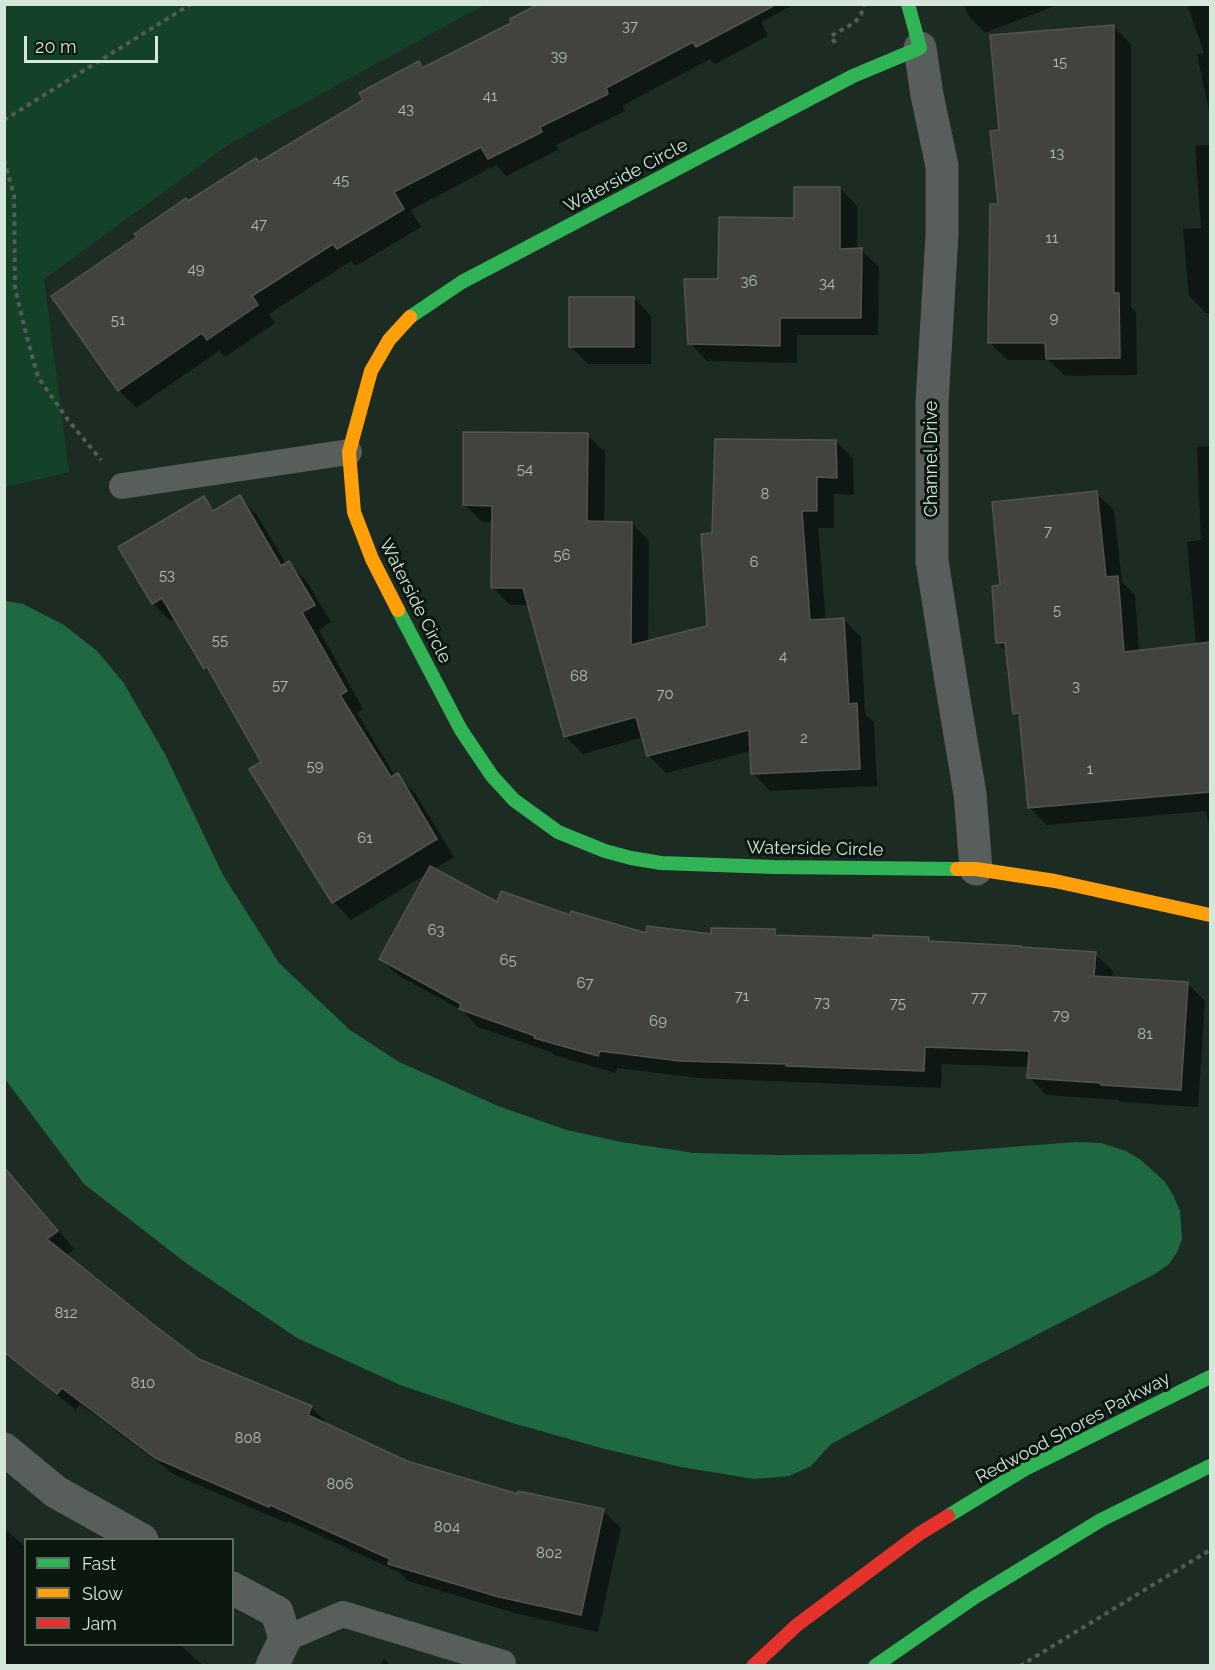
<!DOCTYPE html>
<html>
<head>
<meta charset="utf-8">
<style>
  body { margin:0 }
  #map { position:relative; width:1215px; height:1670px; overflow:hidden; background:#1c2c22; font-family:Raleway,sans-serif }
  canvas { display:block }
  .frame { position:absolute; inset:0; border:6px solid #d5e6da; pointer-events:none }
  .legend { position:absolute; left:24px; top:1538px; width:210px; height:108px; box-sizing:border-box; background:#0b170f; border:2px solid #5c6a60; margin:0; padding:8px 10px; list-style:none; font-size:18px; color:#d5e6da }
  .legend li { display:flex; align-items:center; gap:12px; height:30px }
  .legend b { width:30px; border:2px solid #5c6a60 }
  .scale { position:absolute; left:24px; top:36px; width:134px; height:27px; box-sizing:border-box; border:3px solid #d5e6da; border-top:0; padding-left:8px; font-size:18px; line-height:21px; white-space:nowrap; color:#d5e6da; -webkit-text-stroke:4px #0b170f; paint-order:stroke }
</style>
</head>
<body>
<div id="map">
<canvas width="1215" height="1670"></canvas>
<div class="frame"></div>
<ul class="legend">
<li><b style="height:8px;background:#30b455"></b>Fast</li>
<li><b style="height:8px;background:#ff9f0a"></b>Slow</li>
<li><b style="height:8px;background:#e5322d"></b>Jam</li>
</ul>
<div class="scale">20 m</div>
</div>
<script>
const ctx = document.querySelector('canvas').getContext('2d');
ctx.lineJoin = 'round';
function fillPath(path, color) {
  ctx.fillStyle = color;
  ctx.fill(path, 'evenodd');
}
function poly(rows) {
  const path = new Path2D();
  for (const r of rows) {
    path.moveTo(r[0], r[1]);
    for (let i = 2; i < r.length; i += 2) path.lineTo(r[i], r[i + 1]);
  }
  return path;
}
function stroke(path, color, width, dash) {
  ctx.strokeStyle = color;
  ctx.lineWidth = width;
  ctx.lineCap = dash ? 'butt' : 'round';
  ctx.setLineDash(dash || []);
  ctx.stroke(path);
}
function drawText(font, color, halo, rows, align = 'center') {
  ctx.font = font + ' Raleway,sans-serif';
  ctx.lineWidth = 6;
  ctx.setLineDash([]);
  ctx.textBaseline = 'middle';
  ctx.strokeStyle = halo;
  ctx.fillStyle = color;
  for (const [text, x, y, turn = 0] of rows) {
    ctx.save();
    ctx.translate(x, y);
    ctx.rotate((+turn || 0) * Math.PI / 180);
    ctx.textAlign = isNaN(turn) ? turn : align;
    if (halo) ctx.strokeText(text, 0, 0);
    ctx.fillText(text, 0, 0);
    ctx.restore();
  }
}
fillPath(poly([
  [4,5,484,5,231,143,44,279,69,472,5,487]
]), '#134229');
fillPath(poly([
  [5,601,23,604,64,625,97,651,123,682,165,754,223,875,279,963,350,1030,399,1062,498,1106,567,1130,621,1142,694,1153,775,1155,919,1154,1076,1142,1101,1143,1126,1151,1141,1160,1165,1182,1173,1195,1180,1211,1182,1239,1177,1252,1169,1264,1155,1274,976,1366,831,1444,811,1466,789,1476,754,1479,681,1467,601,1448,509,1422,400,1385,297,1338,186,1263,84,1184,5,1079]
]), '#1f6942');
fillPath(poly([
  [543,4,795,4,761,22,768,36,715,64,710,59,622,106,625,111,556,145,558,150,506,176,496,165,411,210,421,227,356,266,351,261,269,314,275,323,225,357,219,351,136,408,119,390,188,203,259,164,365,100,419,63,424,68,513,23],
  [964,4,1060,4,985,33,968,15],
  [1187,4,1210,4,1210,115,1197,54,1204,53],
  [1114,27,1131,44,1131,307,1136,312,1137,375,1065,376,1048,360,1008,360,990,343,1000,205,1001,131],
  [1210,145,1210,313,1206,313,1189,296,1183,229,1201,228,1195,146],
  [840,188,857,206,857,250,861,250,879,267,878,335,797,335,797,363,707,361,690,343,719,280,795,220],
  [634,298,651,316,651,364,588,364,571,347],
  [587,435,605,452,604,523,632,523,649,541,648,643,709,627,713,535,836,441,853,459,854,495,834,494,834,528,818,528,826,621,844,620,861,637,865,714,874,722,877,786,770,791,753,773,751,751,666,773,648,755,643,737,583,754,565,736,529,605,510,605,492,587,493,522,482,522,465,505],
  [1210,446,1210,828,1209,826,1206,811,1047,825,1029,807,1021,720,1015,713,1008,653,998,643,1002,587,1096,493,1114,510,1122,582,1135,595,1139,651,1196,645,1187,542,1201,540,1197,447],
  [239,497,257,515,286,564,288,563,306,580,331,622,319,630,363,709,357,713,395,776,397,775,415,793,454,857,433,870,498,905,571,917,648,934,712,936,774,931,780,937,929,939,933,943,1095,954,1113,971,1112,979,1187,983,1205,1001,1198,1107,1120,1102,1118,1100,1046,1095,1029,1077,1029,1067,942,1064,941,1088,699,1078,617,1068,616,1073,554,1055,551,1052,478,1027,463,1011,399,976,381,959,428,873,351,920,334,902,251,770,263,762,216,679,205,668,176,618,170,621,153,603,204,498,216,511],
  [4,1168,17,1181,74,1249,66,1256,198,1361,311,1407,329,1425,406,1462,519,1496,603,1511,621,1528,598,1632,518,1614,408,1581,399,1572,288,1521,287,1523,175,1475,80,1404,76,1410,4,1352],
  [4,1528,26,1547,26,1644,179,1644,204,1666,4,1666],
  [384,1659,392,1666,380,1666]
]), '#0007');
const building = poly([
  [539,4,777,4,696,47,693,42,606,88,608,94,540,127,542,132,488,159,481,147,394,192,404,209,337,249,333,244,252,296,258,305,207,340,202,333,118,391,51,296,137,237,134,234,186,198,188,201,256,158,259,162,363,100,359,93,419,61,422,68,511,23,510,19,539,4],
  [1114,25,1114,293,1119,293,1120,358,1046,359,1045,343,988,343,990,204,998,204,990,131,999,130,990,35,1114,25],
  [794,187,840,187,840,249,862,248,861,318,780,318,780,346,688,344,684,279,718,279,719,217,794,218,794,187],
  [569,297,634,297,634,347,569,347,569,297],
  [463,432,588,433,587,521,632,522,631,645,707,626,701,534,712,533,715,439,836,440,837,478,817,477,817,511,802,511,810,620,844,618,849,704,857,703,860,769,751,774,749,730,647,756,636,717,564,737,523,588,491,588,492,506,463,505,463,432],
  [1097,491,1106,577,1118,576,1124,652,1210,642,1210,792,1028,808,1019,713,1013,714,1005,643,996,643,992,586,1000,585,992,502,1097,491],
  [240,495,281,566,289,561,315,605,302,612,347,691,340,695,391,777,398,773,437,839,332,903,249,769,261,762,207,667,204,669,162,598,152,604,118,547,204,496,213,511,240,495],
  [430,866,497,902,501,891,570,915,571,911,646,933,647,926,711,934,711,928,775,929,775,935,873,938,873,935,929,937,929,941,1021,946,1021,947,1096,952,1094,976,1188,982,1181,1090,1101,1085,1101,1083,1027,1078,1029,1051,925,1047,924,1071,786,1066,786,1064,680,1061,600,1051,598,1056,534,1038,535,1036,459,1009,461,1004,379,959,430,866],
  [4,1167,58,1231,47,1239,154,1325,199,1359,312,1406,308,1415,407,1461,518,1494,518,1491,604,1509,581,1615,499,1597,388,1564,390,1559,270,1505,269,1507,155,1458,62,1388,57,1394,4,1352,4,1167]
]);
fillPath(building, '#42433e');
stroke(building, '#53544f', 1.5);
stroke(poly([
  [835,43,831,36,854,23,861,15,864,4],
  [4,120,191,4],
  [4,160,14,195,15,288,26,334,38,377,68,420,101,460],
  [1020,1666,1210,1550]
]), '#555c58', 4, [4.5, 4.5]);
stroke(poly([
  [122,486,349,452],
  [285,1639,343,1614,503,1663]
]), '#585e5a', 26);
stroke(poly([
  [920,48,927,95,942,166,942,235,932,403,932,561,951,681,970,794,976,869],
  [4,1449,56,1492,142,1540],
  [232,1588,277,1612,285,1639,272,1666]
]), '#585e5a', 33);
stroke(poly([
  [410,317,462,282,853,76,920,48,908,4],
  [398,610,461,730,492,776,514,800,558,832,605,851,631,858,661,863,774,867,957,869],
  [948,1516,1025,1469,1210,1377],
  [875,1666,975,1597,1101,1520,1210,1466]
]), '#30b455', 14);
stroke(poly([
  [398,610,372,559,354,512,349,452,371,371,389,340,410,317],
  [957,869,976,869,1055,881,1210,915]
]), '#ff9f0a', 14);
stroke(poly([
  [753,1666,797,1625,919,1534,948,1516]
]), '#e5322d', 14);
drawText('15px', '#b0bdb3', null, [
  ["37",630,26],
  ["39",559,56],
  ["15",1060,62],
  ["41",490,96],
  ["43",406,109],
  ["13",1057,153],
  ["45",341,180],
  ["47",259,224],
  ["11",1052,238],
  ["49",196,269],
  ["36",749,281],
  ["34",827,283],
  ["9",1054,318],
  ["51",118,320],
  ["54",525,469],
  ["8",765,494],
  ["7",1048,531],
  ["56",562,555],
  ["6",754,562],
  ["53",167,575],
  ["5",1057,610],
  ["55",220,640],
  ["4",783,656],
  ["68",579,676],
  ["57",280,685],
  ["3",1076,686],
  ["70",665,694],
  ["2",804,738],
  ["59",315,766],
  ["1",1090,769],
  ["61",365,838],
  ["63",436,930],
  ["65",508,960],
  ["67",585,983],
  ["71",742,996],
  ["77",979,997],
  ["73",822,1002],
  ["75",898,1003],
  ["79",1061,1015],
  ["69",658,1021],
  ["81",1145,1034],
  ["812",66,1313],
  ["810",143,1383],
  ["808",248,1438],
  ["806",340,1484],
  ["804",447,1527],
  ["802",549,1553]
]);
drawText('18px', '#d5e6da', '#0b170f', [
  ["Waterside Circle",626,176,-28],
  ["Channel Drive",932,459,-90],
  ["Waterside Circle",415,601,63],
  ["Waterside Circle",815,849,1],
  ["Redwood Shores Parkway",1073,1428,-28]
]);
</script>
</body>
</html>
